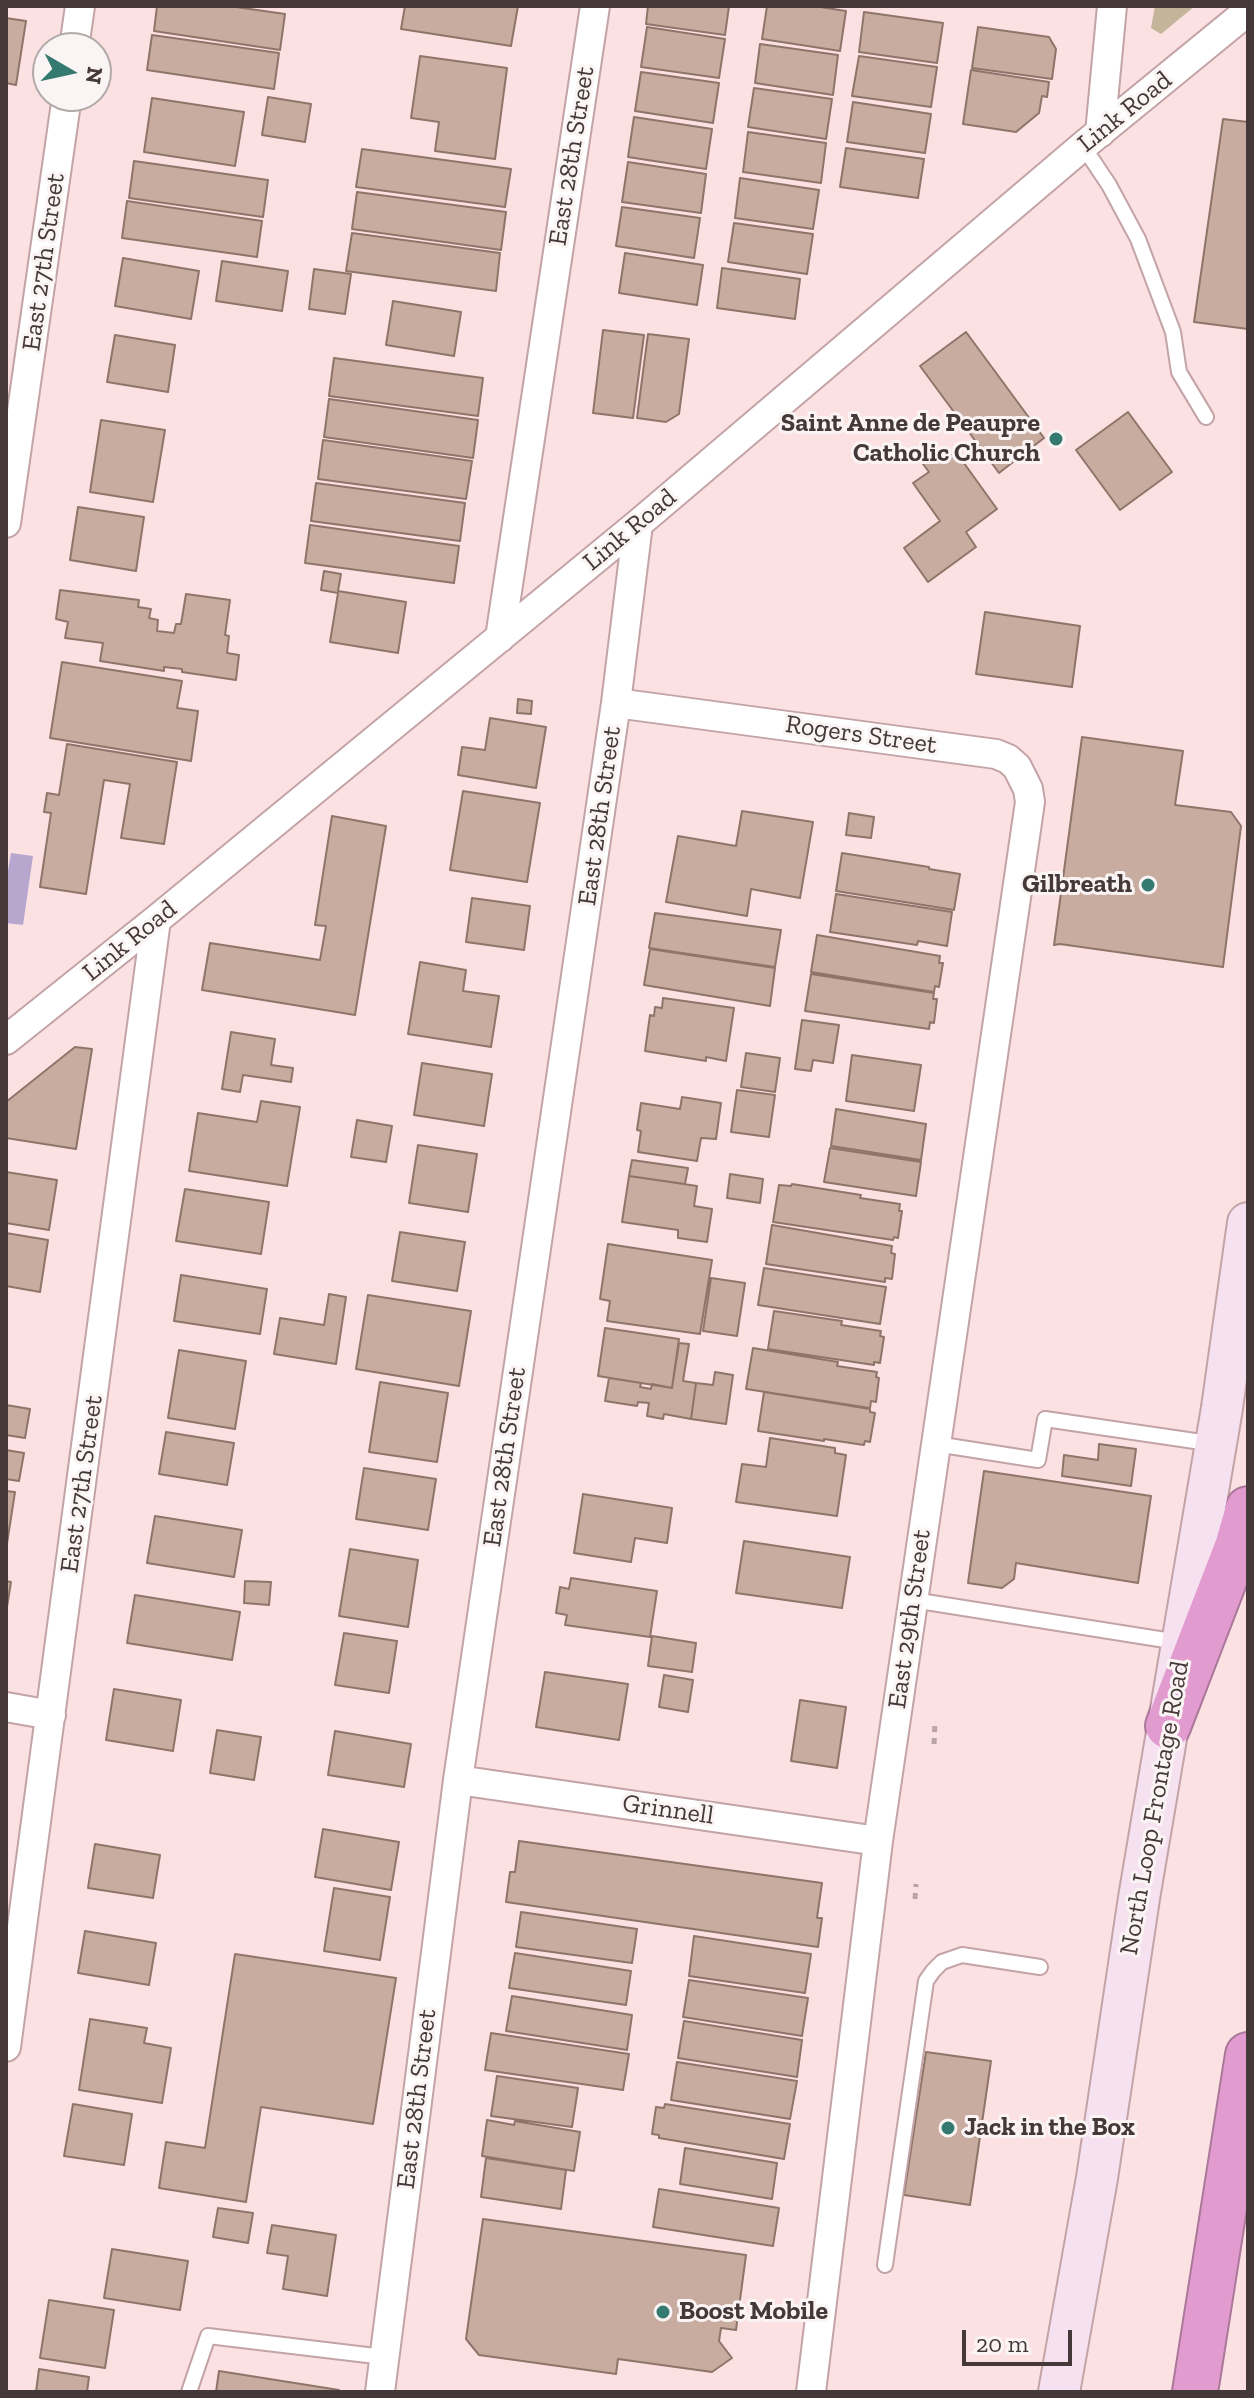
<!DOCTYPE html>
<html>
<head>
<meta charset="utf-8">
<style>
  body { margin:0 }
  #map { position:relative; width:1254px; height:2398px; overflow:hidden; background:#fce1e3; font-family:"Zilla Slab",serif }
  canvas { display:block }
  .frame { position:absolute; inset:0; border:8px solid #453839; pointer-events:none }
  .north { position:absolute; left:32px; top:32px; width:80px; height:80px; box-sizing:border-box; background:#fbf4f4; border:2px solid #b2a9a9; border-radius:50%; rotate:99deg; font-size:22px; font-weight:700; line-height:32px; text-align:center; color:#453839 }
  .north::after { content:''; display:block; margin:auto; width:28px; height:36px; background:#347a71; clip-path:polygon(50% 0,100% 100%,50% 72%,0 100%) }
  .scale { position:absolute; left:962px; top:2330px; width:110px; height:36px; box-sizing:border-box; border:4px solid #453839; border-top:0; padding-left:10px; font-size:24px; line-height:28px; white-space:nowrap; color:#453839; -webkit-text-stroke:6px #fbf4f4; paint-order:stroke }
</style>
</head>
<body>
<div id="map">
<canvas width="1254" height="2398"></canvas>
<div class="frame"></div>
<div class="north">N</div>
<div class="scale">20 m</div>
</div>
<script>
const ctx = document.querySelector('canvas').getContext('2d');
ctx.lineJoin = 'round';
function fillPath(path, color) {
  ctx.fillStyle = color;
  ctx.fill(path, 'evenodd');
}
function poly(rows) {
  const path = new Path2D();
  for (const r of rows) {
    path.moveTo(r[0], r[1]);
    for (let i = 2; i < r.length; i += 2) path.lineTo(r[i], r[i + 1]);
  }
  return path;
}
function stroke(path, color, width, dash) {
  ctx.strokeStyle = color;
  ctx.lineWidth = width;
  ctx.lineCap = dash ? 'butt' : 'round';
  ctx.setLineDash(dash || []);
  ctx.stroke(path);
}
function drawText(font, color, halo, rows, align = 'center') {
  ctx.font = font + ' "Zilla Slab",serif';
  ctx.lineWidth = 6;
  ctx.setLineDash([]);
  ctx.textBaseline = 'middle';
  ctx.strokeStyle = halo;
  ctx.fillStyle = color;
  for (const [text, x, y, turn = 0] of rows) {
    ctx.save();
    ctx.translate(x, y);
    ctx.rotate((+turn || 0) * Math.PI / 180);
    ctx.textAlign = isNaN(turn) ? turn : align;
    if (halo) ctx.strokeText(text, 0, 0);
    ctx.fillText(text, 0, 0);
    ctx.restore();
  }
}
fillPath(poly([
  [1155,6,1195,6,1161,34,1151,28]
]), '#c4b499');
fillPath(poly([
  [11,853,33,856,23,925,6,923,6,883]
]), '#b7a7cf');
const building = poly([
  [157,6,229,6,285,14,280,50,154,31,157,6],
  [405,6,518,6,511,46,401,29,405,6],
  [648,6,729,6,725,35,646,24,648,6],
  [767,6,814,6,846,11,840,51,762,39,767,6],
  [864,12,943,23,937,63,859,52,864,12],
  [6,18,26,21,16,85,6,83,6,18],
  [647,27,725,39,719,78,641,67,647,27],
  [978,27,1049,37,1056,49,1052,79,972,68,978,27],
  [152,35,279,53,274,89,147,70,152,35],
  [760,44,838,55,833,95,755,83,760,44],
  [420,56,507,68,495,159,435,151,439,122,411,118,420,56],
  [859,56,937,67,931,107,852,96,859,56],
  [971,70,1049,82,1047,97,1042,96,1039,113,1016,132,963,124,971,70],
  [641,72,719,83,713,123,635,111,641,72],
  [754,88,832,99,826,139,748,127,754,88],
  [268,97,311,104,305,142,262,135,268,97],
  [152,98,244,112,235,166,144,152,152,98],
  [853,102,931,114,925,153,847,142,853,102],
  [634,117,712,129,706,169,628,157,634,117],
  [1223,119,1248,122,1248,329,1194,322,1223,119],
  [748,132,826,143,821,183,743,172,748,132],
  [846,148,924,159,918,198,840,187,846,148],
  [362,149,511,169,505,207,356,187,362,149],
  [134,161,268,180,263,217,129,198,134,161],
  [628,162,706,174,701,213,622,202,628,162],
  [740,178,819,190,813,229,735,218,740,178],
  [357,192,506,212,501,250,352,229,357,192],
  [127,201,262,221,257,257,122,238,127,201],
  [622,207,700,218,694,258,616,246,622,207],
  [734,223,813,234,807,274,728,262,734,223],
  [352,233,500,253,496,291,346,271,352,233],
  [625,253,703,265,697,305,619,293,625,253],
  [123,258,199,271,191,319,115,306,123,258],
  [222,261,288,271,282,311,216,301,222,261],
  [722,268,800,279,795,319,717,308,722,268],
  [314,269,351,274,345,314,309,309,314,269],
  [393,301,461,312,454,356,386,345,393,301],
  [603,330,644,335,633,418,593,413,603,330],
  [966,332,1044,438,999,473,920,366,966,332],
  [648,334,689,339,679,414,666,422,637,418,648,334],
  [115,335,175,345,168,392,107,382,115,335],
  [334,358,483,378,478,416,329,396,334,358],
  [329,399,478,420,473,458,324,437,329,399],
  [1128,412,1172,472,1120,510,1076,450,1128,412],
  [101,420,165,430,153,502,90,492,101,420],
  [323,440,472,461,466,499,318,479,323,440],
  [956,452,997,509,966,532,976,547,928,582,904,548,940,521,913,483,929,472,923,464,938,453,944,460,956,452],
  [316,483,465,503,460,541,311,521,316,483],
  [78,507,144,517,136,571,70,560,78,507],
  [310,525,459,546,454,583,305,563,310,525],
  [324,571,341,574,338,591,406,602,398,653,330,642,338,593,321,590,324,571],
  [60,590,139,600,138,607,151,609,149,618,158,620,157,631,174,633,176,624,181,624,186,594,230,600,225,635,229,636,227,653,239,655,236,680,182,672,182,669,164,667,164,671,100,661,103,643,65,638,68,622,56,619,60,590],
  [985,612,1080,626,1072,687,976,674,985,612],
  [62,662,182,681,177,708,198,711,191,761,50,738,62,662],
  [518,699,532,701,531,714,517,713,518,699],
  [490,718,546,727,536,788,458,775,462,747,485,750,490,718],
  [1082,737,1183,751,1175,805,1231,812,1241,826,1223,967,1060,944,1054,945,1082,737],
  [67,744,177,762,164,844,121,838,130,784,104,780,86,894,40,887,51,813,44,812,47,793,59,795,67,744],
  [463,791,540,803,527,882,450,870,463,791],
  [742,811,813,822,800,898,751,889,747,916,666,902,678,836,736,846,742,811],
  [849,813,874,817,871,838,846,835,849,813],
  [332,816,386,826,355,1015,202,990,210,943,320,960,326,926,315,925,332,816],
  [842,853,929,867,929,869,960,874,954,910,836,891,842,853],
  [836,894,952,912,947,946,918,941,917,945,830,932,836,894],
  [472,898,530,906,524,950,466,942,472,898],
  [655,913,781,930,775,967,649,948,655,913],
  [817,935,940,956,939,963,943,963,939,987,935,986,934,992,811,972,817,935],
  [650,949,775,968,770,1006,644,985,650,949],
  [420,962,466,970,463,991,499,996,491,1047,408,1034,420,962],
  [811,974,934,993,933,999,937,999,934,1023,930,1022,929,1029,805,1011,811,974],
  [663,998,734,1008,726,1061,706,1057,706,1061,645,1051,650,1015,654,1016,655,1007,662,1008,663,998],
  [802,1020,839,1025,833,1063,813,1060,811,1071,795,1069,802,1020],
  [231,1032,275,1039,271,1065,293,1068,291,1082,243,1075,240,1092,222,1089,231,1032],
  [75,1047,92,1049,76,1149,6,1138,6,1102,75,1047],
  [746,1053,780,1058,775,1092,741,1087,746,1053],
  [852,1055,921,1065,914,1111,846,1101,852,1055],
  [422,1063,492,1074,484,1126,414,1115,422,1063],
  [737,1090,775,1095,769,1137,731,1132,737,1090],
  [682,1097,721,1103,716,1139,701,1138,697,1161,638,1152,641,1131,637,1130,641,1103,680,1109,682,1097],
  [261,1101,300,1107,287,1186,189,1171,198,1113,257,1122,261,1101],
  [836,1109,926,1124,921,1160,831,1146,836,1109],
  [357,1120,392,1126,386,1162,351,1157,357,1120],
  [418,1145,477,1154,468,1212,409,1203,418,1145],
  [830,1148,921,1162,916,1196,824,1182,830,1148],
  [632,1160,688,1168,685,1184,629,1176,632,1160],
  [6,1172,57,1180,49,1230,6,1223,6,1172],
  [730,1174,763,1179,760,1203,727,1198,730,1174],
  [629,1176,697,1186,694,1206,712,1209,707,1242,678,1238,678,1230,622,1222,629,1176],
  [792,1184,861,1195,860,1198,900,1204,899,1211,902,1211,898,1238,894,1237,893,1240,773,1222,779,1185,791,1186,792,1184],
  [185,1189,269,1202,261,1254,176,1241,185,1189],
  [772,1225,892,1246,891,1253,895,1254,892,1279,885,1278,885,1282,766,1264,772,1225],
  [400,1232,465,1242,457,1291,392,1281,400,1232],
  [6,1233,48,1240,40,1292,6,1286,6,1233],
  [608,1244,712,1260,700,1334,607,1321,610,1301,600,1299,608,1244],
  [764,1268,886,1287,880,1324,758,1305,764,1268],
  [181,1275,267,1289,260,1334,174,1321,181,1275],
  [711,1278,745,1283,737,1336,703,1331,711,1278],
  [329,1294,346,1297,336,1364,274,1354,280,1318,324,1325,329,1294],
  [368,1295,471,1311,459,1386,356,1369,368,1295],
  [774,1311,842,1321,841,1325,881,1331,880,1336,884,1337,880,1363,874,1362,874,1365,768,1349,774,1311],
  [605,1328,679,1339,672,1388,598,1376,605,1328],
  [679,1343,689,1344,683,1381,696,1383,691,1419,664,1414,663,1419,647,1416,649,1403,638,1402,637,1406,605,1401,609,1378,641,1383,640,1387,651,1389,652,1384,672,1388,679,1343],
  [753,1348,838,1362,837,1366,877,1372,876,1377,879,1378,876,1402,871,1401,870,1408,746,1389,753,1348],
  [179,1350,246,1361,235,1429,168,1418,179,1350],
  [715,1372,733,1375,726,1424,691,1419,696,1383,713,1385,715,1372],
  [380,1382,448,1393,437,1462,369,1452,380,1382],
  [764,1392,870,1409,870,1412,875,1413,870,1442,865,1441,864,1445,824,1439,824,1441,758,1431,764,1392],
  [6,1405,30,1409,25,1438,6,1435,6,1405],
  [166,1432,234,1443,227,1485,159,1474,166,1432],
  [770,1438,835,1448,835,1453,846,1455,837,1516,736,1502,742,1464,766,1467,770,1438],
  [1099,1444,1136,1449,1131,1486,1062,1476,1064,1455,1098,1460,1099,1444],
  [6,1450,24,1453,19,1481,6,1479,6,1450],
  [364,1468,436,1479,428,1530,356,1519,364,1468],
  [984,1471,1151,1496,1138,1583,1016,1563,1014,1579,1002,1588,968,1583,984,1471],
  [6,1491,15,1492,6,1550,6,1491],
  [583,1494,672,1508,667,1543,635,1538,631,1562,574,1553,583,1494],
  [155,1516,242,1530,234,1577,147,1563,155,1516],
  [744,1541,850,1557,842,1608,736,1593,744,1541],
  [350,1549,418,1560,408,1627,339,1616,350,1549],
  [571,1578,657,1591,650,1637,565,1625,567,1615,556,1613,560,1587,569,1589,571,1578],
  [6,1581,11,1582,6,1613,6,1581],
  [245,1581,271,1582,269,1605,244,1603,245,1581],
  [135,1595,240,1612,232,1660,127,1643,135,1595],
  [344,1633,397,1641,389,1693,335,1685,344,1633],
  [652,1636,696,1643,692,1672,648,1666,652,1636],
  [545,1672,628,1684,619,1740,536,1727,545,1672],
  [664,1675,693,1680,688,1712,659,1707,664,1675],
  [114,1689,181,1700,173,1751,106,1740,114,1689],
  [800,1700,846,1707,837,1768,791,1761,800,1700],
  [217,1730,261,1737,254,1780,210,1773,217,1730],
  [335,1731,411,1744,404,1787,328,1775,335,1731],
  [323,1829,399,1842,391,1890,315,1877,323,1829],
  [519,1841,822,1883,817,1918,822,1918,818,1947,506,1902,510,1872,515,1872,519,1841],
  [95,1844,160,1855,153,1898,88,1888,95,1844],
  [334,1888,390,1897,380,1960,324,1951,334,1888],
  [521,1912,637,1929,632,1963,516,1947,521,1912],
  [85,1931,156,1943,149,1985,78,1973,85,1931],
  [694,1936,811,1954,805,1993,689,1976,694,1936],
  [515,1953,631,1971,626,2005,509,1988,515,1953],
  [235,1954,396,1978,373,2124,261,2107,246,2202,159,2188,166,2142,205,2148,235,1954],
  [689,1980,808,1998,802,2036,683,2017,689,1980],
  [512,1996,632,2015,627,2050,506,2031,512,1996],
  [90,2019,147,2028,144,2043,171,2048,162,2103,79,2090,90,2019],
  [684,2021,802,2040,797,2077,678,2058,684,2021],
  [491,2033,629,2054,623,2090,485,2070,491,2033],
  [926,2052,991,2061,970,2205,904,2195,926,2052],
  [677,2062,797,2081,790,2119,671,2100,677,2062],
  [497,2076,578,2088,572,2127,491,2116,497,2076],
  [73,2104,132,2114,124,2165,64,2156,73,2104],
  [665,2104,790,2124,784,2159,659,2138,659,2135,652,2134,656,2107,664,2108,665,2104],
  [487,2120,514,2125,515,2121,580,2132,574,2171,482,2156,487,2120],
  [685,2148,777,2163,772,2199,680,2184,685,2148],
  [486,2158,566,2170,561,2209,481,2197,486,2158],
  [659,2189,779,2208,773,2246,653,2227,659,2189],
  [218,2208,253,2213,248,2243,213,2237,218,2208],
  [483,2219,746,2255,736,2330,721,2328,719,2341,732,2358,712,2372,618,2359,616,2374,479,2355,466,2339,483,2219],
  [272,2225,336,2235,327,2296,283,2289,288,2256,267,2253,272,2225],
  [112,2249,188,2261,180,2310,104,2298,112,2249],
  [49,2300,114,2310,105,2368,40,2358,49,2300],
  [39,2369,89,2377,87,2392,36,2392,39,2369],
  [219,2371,339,2390,339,2392,216,2392,219,2371]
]);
fillPath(building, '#c8aca0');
stroke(building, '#8f7569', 2);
const service = poly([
  [1083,146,1109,185,1138,239,1173,332,1179,372,1206,417],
  [936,1444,1038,1460,1045,1419,1215,1444],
  [913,1600,1178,1642],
  [885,2265,926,1981,933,1971,942,1962,962,1955,1040,1967],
  [189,2392,208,2336,384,2357]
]);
const minor = poly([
  [74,48,80,6],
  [1100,133,1112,6],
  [6,523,67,96],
  [500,638,595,6],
  [616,703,996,754,1008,759,1017,767,1028,789,1030,802,878,1841,811,2392],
  [6,1040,156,920,638,524,1083,146,1248,11],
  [6,1707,51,1715],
  [458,1780,878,1841],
  [6,2047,156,920],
  [380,2392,458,1780,616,703,638,524]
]);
const secondary = poly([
  [1059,2392,1097,2178,1139,1898,1222,1408,1248,1223]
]);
const motorway = poly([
  [1168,1726,1237,1547,1248,1509],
  [1195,2392,1248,2055]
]);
stroke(service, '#c3a3a6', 18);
stroke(minor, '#c3a3a6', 32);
stroke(secondary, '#c3a3a6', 44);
stroke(motorway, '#aa789a', 48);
stroke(poly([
  [934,1744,935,1722],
  [915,1899,916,1884]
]), '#baa4a6', 5, [6, 6]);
stroke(service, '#fff', 14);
stroke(minor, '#fff', 28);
stroke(secondary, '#f6e1f0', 40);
stroke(motorway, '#e19bce', 44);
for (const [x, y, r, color] of [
  [1056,439,8,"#347a71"],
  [1148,885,8,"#347a71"],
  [948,2128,8,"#347a71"],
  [663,2312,8,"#347a71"]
]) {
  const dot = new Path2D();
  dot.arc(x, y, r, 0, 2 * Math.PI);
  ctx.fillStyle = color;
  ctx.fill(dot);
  stroke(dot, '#fbf4f4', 3);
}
drawText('26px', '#453839', '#fbf4f4', [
  ["Link Road",1125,112,-39],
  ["East 28th Street",572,156,-81],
  ["East 27th Street",44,262,-82],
  ["Link Road",630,530,-40],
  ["Rogers Street",861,735,8],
  ["East 28th Street",600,816,-82],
  ["Link Road",130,941,-39],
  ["East 28th Street",505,1457,-82],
  ["East 27th Street",82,1484,-82],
  ["East 29th Street",910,1619,-82],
  ["North Loop Frontage Road",1155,1808,-80],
  ["Grinnell",668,1810,8],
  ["East 28th Street",417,2099,-83]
]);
drawText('bold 26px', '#453839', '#fbf4f4', [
  ["Saint Anne de Peaupre",1040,424],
  ["Catholic Church",1040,454],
  ["Gilbreath",1132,885],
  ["Jack in the Box",964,2128,"left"],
  ["Boost Mobile",679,2312,"left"]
], 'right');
</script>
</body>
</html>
